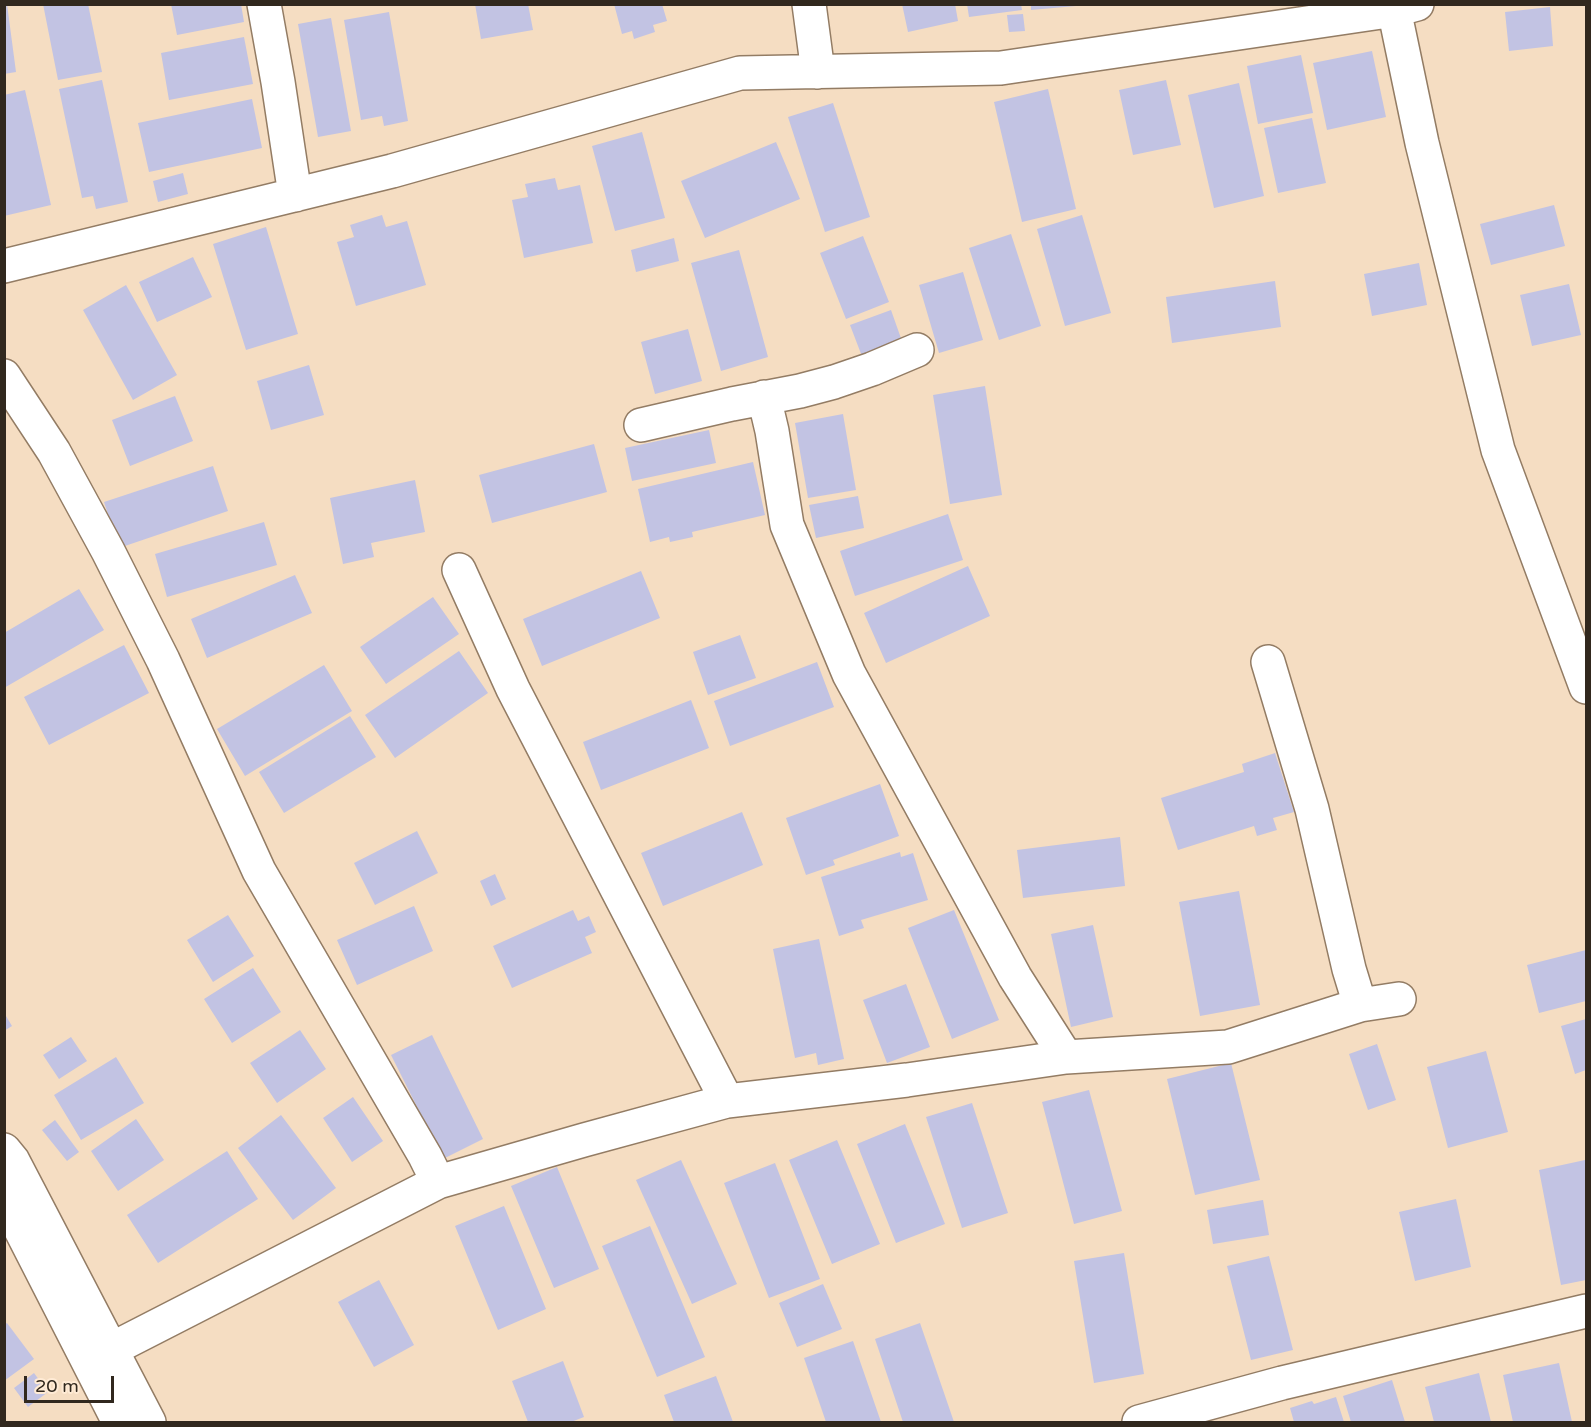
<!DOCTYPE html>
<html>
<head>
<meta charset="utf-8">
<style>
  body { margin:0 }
  #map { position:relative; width:1591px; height:1427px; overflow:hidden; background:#f5ddc2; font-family:"Varela Round",sans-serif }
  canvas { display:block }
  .frame { position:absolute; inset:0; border:6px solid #31281e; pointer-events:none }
  .scale { position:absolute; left:24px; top:1376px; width:90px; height:27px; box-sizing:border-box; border:3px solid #31281e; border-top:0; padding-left:8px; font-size:18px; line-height:21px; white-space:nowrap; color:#31281e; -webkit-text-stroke:4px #ffebd5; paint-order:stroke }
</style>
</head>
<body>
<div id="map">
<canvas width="1591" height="1427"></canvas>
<div class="frame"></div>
<div class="scale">20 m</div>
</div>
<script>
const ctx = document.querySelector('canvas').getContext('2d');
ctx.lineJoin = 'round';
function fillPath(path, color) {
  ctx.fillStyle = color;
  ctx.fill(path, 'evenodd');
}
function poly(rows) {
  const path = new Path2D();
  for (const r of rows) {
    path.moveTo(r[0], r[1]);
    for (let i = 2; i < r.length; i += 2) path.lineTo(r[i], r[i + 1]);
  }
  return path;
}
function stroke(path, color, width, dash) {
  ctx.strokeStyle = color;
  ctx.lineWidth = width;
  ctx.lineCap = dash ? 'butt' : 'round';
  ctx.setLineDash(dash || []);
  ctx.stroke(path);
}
fillPath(poly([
  [4,4,7,4,16,72,4,74],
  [43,4,88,4,102,72,58,80],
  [171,4,241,4,244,22,177,35],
  [475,4,528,4,533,30,481,39],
  [614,4,662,4,667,21,653,25,655,32,634,39,632,31,622,34],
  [902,4,955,4,958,21,908,32],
  [967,4,1021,4,1022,10,969,17],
  [1031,4,1076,4,1076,6,1031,10],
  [1550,7,1553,46,1509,51,1505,12],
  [389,12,408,121,384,126,382,116,361,120,344,20],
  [1023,14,1025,31,1009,32,1007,15],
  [331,18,351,131,318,137,298,24],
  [244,37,253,84,169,100,161,53],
  [1372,51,1386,117,1327,130,1313,63],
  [1301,55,1313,113,1258,124,1247,66],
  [102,80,128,202,96,209,93,196,82,198,59,89],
  [1166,80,1181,145,1133,155,1119,90],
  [1239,83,1264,196,1214,208,1188,95],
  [1048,89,1076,209,1022,222,994,102],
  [25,90,51,205,4,216,4,95],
  [252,99,262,148,149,172,138,123],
  [833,103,870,217,825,232,788,117],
  [1312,118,1326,183,1278,193,1264,128],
  [642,132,665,218,615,231,592,146],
  [776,142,800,199,705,238,681,181],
  [183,173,188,194,158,202,153,181],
  [555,178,558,190,580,185,593,243,524,258,512,200,528,197,525,184],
  [1554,205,1565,246,1491,265,1480,224],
  [382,215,386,227,407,221,426,285,356,306,337,242,354,237,350,225],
  [1082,215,1111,313,1065,326,1037,229],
  [266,227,298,334,246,350,213,244],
  [1011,234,1041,326,999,340,969,248],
  [863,236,889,302,846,319,820,253],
  [674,238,679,261,636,272,631,250],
  [739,250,768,357,721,371,691,263],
  [193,257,212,297,157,322,139,282],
  [1419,263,1427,305,1372,316,1364,274],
  [963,272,983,340,939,353,919,285],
  [1275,281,1281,327,1172,343,1166,297],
  [1569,284,1581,335,1532,346,1520,295],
  [126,285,177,375,133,400,83,310],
  [891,310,903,344,863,359,850,325],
  [688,329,702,381,655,394,641,342],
  [309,365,324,415,271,430,257,381],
  [985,386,1002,495,950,504,933,395],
  [175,396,193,441,130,466,112,420],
  [843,414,856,490,808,498,795,423],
  [709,430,716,463,632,481,625,448],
  [594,444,607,492,492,523,479,475],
  [753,462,765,515,692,532,693,537,670,542,669,537,650,542,638,489],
  [213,466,228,511,119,548,104,502],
  [415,480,425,532,371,543,374,557,343,564,330,498],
  [858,496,864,528,816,538,809,505],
  [948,514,963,560,855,596,840,551],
  [264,522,277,565,167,597,155,554],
  [968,566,990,616,886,663,864,613],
  [641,571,660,618,542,666,523,619],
  [295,575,312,613,207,658,191,619],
  [79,589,104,630,4,688,4,633],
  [433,597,459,634,386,684,360,647],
  [740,635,756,678,708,695,693,652],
  [124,645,149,693,49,745,24,697],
  [459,651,488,693,395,758,365,715],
  [817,662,834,707,730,746,714,701],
  [324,665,352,711,245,776,217,729],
  [691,700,709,748,601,790,583,742],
  [350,716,376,757,284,813,259,772],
  [1275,753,1294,812,1273,818,1277,830,1257,836,1254,826,1178,850,1161,798,1244,772,1242,764],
  [880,784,899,836,833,860,835,865,806,875,786,818],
  [742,812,763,865,663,906,641,853],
  [417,831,438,873,375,905,354,863],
  [1120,837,1125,886,1023,898,1017,850],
  [900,852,901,857,913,853,928,900,861,920,864,928,839,936,821,877],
  [495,874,506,899,491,906,480,881],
  [1239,891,1260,1005,1200,1016,1179,902],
  [414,906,433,951,357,985,337,940],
  [573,910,578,921,589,916,596,932,585,937,592,953,512,988,493,946],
  [954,910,999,1020,952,1039,908,928],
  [228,915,254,956,213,982,187,940],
  [1093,925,1113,1017,1071,1027,1051,934],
  [819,939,844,1059,818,1065,816,1053,795,1058,773,949],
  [1586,950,1586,1001,1539,1013,1527,965],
  [253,968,281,1012,232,1043,204,999],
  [906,984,930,1047,887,1063,863,1000],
  [6,1016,12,1026,4,1031,4,1017],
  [1586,1019,1586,1070,1575,1074,1561,1026],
  [300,1030,326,1069,277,1103,250,1063],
  [432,1035,483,1139,443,1159,391,1055],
  [71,1037,87,1061,59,1079,43,1055],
  [1377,1044,1396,1100,1368,1110,1349,1054],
  [1486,1051,1508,1132,1448,1148,1427,1067],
  [116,1057,144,1103,81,1140,54,1095],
  [1231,1063,1260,1180,1195,1195,1167,1079],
  [1089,1090,1122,1211,1074,1224,1042,1102],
  [353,1097,383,1141,352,1162,323,1118],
  [972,1103,1008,1213,962,1228,926,1117],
  [281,1115,336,1188,293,1220,238,1148],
  [136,1119,164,1160,118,1191,91,1151],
  [55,1120,79,1152,67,1161,42,1130],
  [905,1124,945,1224,896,1243,857,1144],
  [837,1140,880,1244,832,1264,789,1160],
  [227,1151,258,1199,158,1263,127,1215],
  [681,1160,737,1284,692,1304,636,1180],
  [1585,1160,1586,1170,1586,1280,1561,1285,1539,1170],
  [775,1163,820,1279,769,1298,724,1183],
  [557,1167,599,1269,554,1288,511,1186],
  [1456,1199,1471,1267,1415,1281,1399,1212],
  [1263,1200,1269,1235,1213,1244,1207,1210],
  [504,1206,546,1309,498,1330,455,1226],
  [650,1226,705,1357,657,1377,602,1246],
  [1124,1253,1144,1374,1094,1383,1074,1261],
  [1269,1256,1293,1350,1251,1360,1227,1266],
  [379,1280,414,1345,374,1367,338,1302],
  [823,1284,842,1329,797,1347,779,1303],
  [7,1323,34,1359,4,1381,4,1325],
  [920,1323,954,1422,903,1422,875,1339],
  [853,1341,881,1422,826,1422,804,1358],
  [563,1361,584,1417,571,1422,528,1422,512,1381],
  [1559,1363,1572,1422,1513,1422,1503,1375],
  [34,1373,48,1392,28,1407,14,1388],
  [1479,1373,1491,1422,1434,1422,1425,1387],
  [716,1376,733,1422,674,1422,664,1395],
  [1392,1380,1405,1422,1351,1422,1343,1396],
  [1336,1397,1344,1422,1294,1422,1290,1408,1312,1401,1314,1404]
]), '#c2c3e3');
const minor = poly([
  [264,4,278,82,295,195],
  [809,4,818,72],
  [1393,4,1422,143,1498,450,1586,687],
  [4,266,392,171,740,73,1001,68,1395,10,1417,4],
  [4,376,54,452,108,551,163,660,259,871,425,1156,438,1182],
  [764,397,772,431,787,525,849,674,1015,977,1066,1057],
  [641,425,732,404,800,391,834,382,872,369,917,350],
  [459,570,513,689,727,1101],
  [1268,662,1312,809,1349,969,1360,1005],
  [112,1349,438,1182,584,1140,727,1101,907,1080,1066,1057,1228,1047,1360,1005,1399,999],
  [1139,1422,1282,1383,1586,1311]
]);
const major = poly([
  [4,1150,13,1161,149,1422],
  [4,1197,119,1422]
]);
stroke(minor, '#937c64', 36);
stroke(major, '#937c64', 36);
stroke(minor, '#fff', 33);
stroke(major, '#fff', 33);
</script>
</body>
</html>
